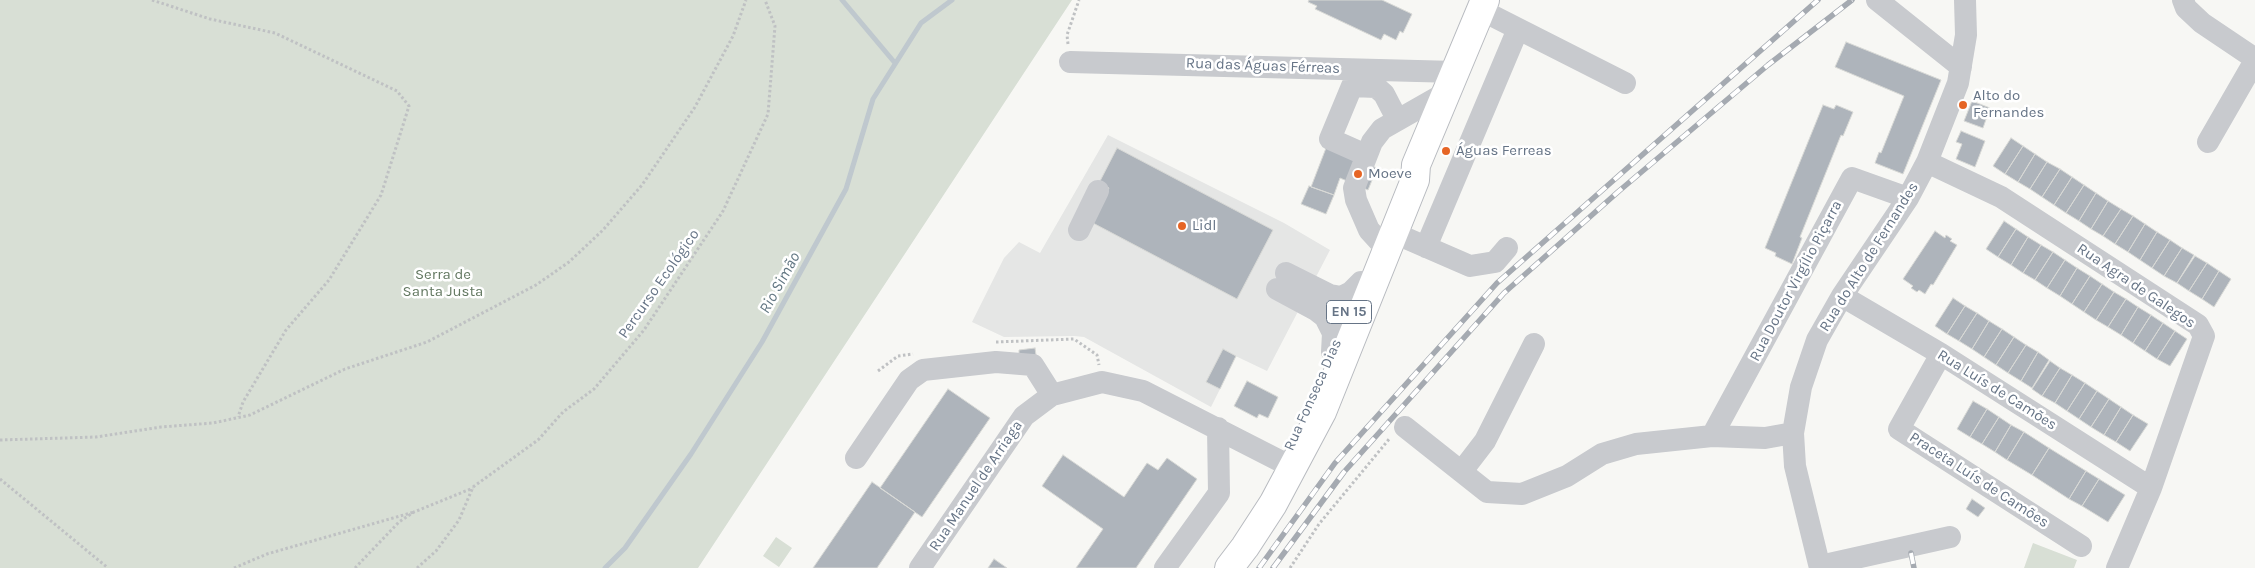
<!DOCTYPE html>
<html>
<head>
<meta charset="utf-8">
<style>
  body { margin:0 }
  canvas { display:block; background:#f7f7f4 }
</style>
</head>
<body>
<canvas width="2255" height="568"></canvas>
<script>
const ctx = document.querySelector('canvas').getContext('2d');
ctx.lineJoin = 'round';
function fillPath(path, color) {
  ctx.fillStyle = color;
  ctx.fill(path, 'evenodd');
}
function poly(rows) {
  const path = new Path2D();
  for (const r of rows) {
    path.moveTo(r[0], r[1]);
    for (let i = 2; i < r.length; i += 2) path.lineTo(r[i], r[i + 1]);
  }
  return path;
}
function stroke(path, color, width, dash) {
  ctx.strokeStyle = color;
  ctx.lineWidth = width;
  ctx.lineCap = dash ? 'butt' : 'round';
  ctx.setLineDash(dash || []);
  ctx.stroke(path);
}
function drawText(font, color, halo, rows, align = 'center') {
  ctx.font = font + ' Karla,sans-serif';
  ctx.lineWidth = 5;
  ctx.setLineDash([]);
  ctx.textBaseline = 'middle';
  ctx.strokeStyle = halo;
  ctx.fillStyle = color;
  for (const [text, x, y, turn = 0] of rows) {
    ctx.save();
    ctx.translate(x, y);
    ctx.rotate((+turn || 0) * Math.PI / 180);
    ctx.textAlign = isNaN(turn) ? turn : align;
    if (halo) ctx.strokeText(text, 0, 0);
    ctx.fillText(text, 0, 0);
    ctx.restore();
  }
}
fillPath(poly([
  [1108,135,1284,223,1330,250,1267,371,1223,350,1207,382,1220,389,1211,407,1084,337,1074,336,1004,337,972,322,1004,258,1019,242,1040,253]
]), '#e5e6e5');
fillPath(poly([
  [0,0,1072,0,698,568,0,568],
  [776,537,792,548,779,567,763,556],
  [2033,543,2077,560,2074,568,2024,568]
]), '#d8dfd5');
stroke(poly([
  [842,0,895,63],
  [605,568,625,548,691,454,762,342,846,189,873,99,921,23,952,0]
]), '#bfc8ce', 5);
const building = poly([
  [1309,0,1382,0,1412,14,1403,33,1400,31,1396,40,1384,34,1381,40,1315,9,1317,6,1308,2,1309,0],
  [1846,42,1941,80,1903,174,1875,163,1879,152,1881,153,1904,96,1835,67,1846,42],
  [1972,101,1990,108,1983,128,1964,121,1972,101],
  [1823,105,1834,109,1836,105,1853,112,1843,136,1841,135,1800,237,1802,238,1792,264,1775,256,1776,253,1765,248,1823,105],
  [1961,131,1985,141,1975,167,1956,159,1962,144,1956,142,1961,131],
  [2011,138,2023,146,2005,174,1993,166,2011,138],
  [2023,146,2035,154,2018,182,2005,174,2023,146],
  [1117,148,1273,230,1237,299,1091,222,1109,188,1099,183,1117,148],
  [1326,148,1377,168,1368,190,1340,178,1334,195,1311,187,1326,148],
  [2035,154,2047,162,2030,189,2018,182,2035,154],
  [2047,162,2060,169,2042,197,2030,189,2047,162],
  [2060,169,2072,177,2054,205,2042,197,2060,169],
  [2072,177,2084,185,2066,213,2054,205,2072,177],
  [2084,185,2096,193,2079,221,2066,213,2084,185],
  [1309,186,1334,195,1326,214,1301,204,1309,186],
  [2096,193,2108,201,2091,229,2079,221,2096,193],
  [2108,201,2121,209,2103,236,2091,229,2108,201],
  [2121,209,2133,216,2115,244,2103,236,2121,209],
  [2133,216,2145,224,2128,252,2115,244,2133,216],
  [2004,221,2016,229,1998,257,1986,249,2004,221],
  [2145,224,2157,232,2140,260,2128,252,2145,224],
  [2016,229,2028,237,2011,265,1998,257,2016,229],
  [1935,231,1945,238,1946,235,1952,239,1950,241,1957,245,1933,285,1931,284,1925,294,1919,290,1917,292,1911,288,1913,286,1903,279,1935,231],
  [2157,232,2170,240,2152,268,2140,260,2157,232],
  [2028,237,2041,245,2023,273,2011,265,2028,237],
  [2170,240,2182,248,2164,276,2152,268,2170,240],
  [2041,245,2053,252,2035,280,2023,273,2041,245],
  [2182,248,2194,255,2177,283,2164,276,2182,248],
  [2053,252,2065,260,2047,288,2035,280,2053,252],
  [2195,256,2207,263,2189,291,2177,283,2195,256],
  [2065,260,2077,268,2060,296,2047,288,2065,260],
  [2207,263,2219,271,2202,299,2189,291,2207,263],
  [2077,268,2090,276,2072,304,2060,296,2077,268],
  [2219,271,2231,279,2214,307,2202,299,2219,271],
  [2090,276,2102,284,2084,312,2072,304,2090,276],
  [2102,284,2114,292,2096,320,2084,312,2102,284],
  [2114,292,2126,299,2108,327,2096,320,2114,292],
  [1953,298,1965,306,1947,334,1935,326,1953,298],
  [2126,299,2138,307,2121,335,2108,327,2126,299],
  [1965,306,1977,313,1959,341,1947,334,1965,306],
  [2138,307,2151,315,2133,343,2121,335,2138,307],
  [1977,313,1989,321,1972,349,1959,341,1977,313],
  [2151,315,2163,323,2145,351,2133,343,2151,315],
  [1989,321,2002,329,1984,357,1972,349,1989,321],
  [2163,323,2175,331,2157,359,2145,351,2163,323],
  [2002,329,2014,337,1996,365,1984,357,2002,329],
  [2175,331,2187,339,2170,366,2157,359,2175,331],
  [2014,337,2026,345,2008,373,1996,365,2014,337],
  [2026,345,2038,352,2021,381,2008,373,2026,345],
  [1035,348,1036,355,1019,357,1019,350,1035,348],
  [1223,349,1236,356,1220,389,1206,382,1223,349],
  [2038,352,2049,360,2032,388,2021,381,2038,352],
  [2050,361,2060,368,2042,396,2032,389,2050,361],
  [2060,368,2072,375,2055,403,2042,396,2060,368],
  [2072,375,2085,383,2067,411,2055,403,2072,375],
  [1247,381,1278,397,1268,418,1259,414,1257,418,1234,406,1247,381],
  [2085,383,2097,391,2079,419,2067,411,2085,383],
  [948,389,990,418,922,517,880,488,948,389],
  [2097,391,2109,399,2091,427,2079,419,2097,391],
  [2109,399,2121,407,2104,435,2091,427,2109,399],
  [1973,401,1987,409,1970,437,1957,429,1973,401],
  [2121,407,2133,415,2116,442,2104,435,2121,407],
  [1987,409,1999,417,1982,444,1970,437,1987,409],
  [2133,415,2148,424,2130,451,2116,442,2133,415],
  [1999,417,2011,425,1995,452,1982,444,1999,417],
  [2011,425,2024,432,2007,460,1995,452,2011,425],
  [2024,432,2049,448,2032,475,2007,460,2024,432],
  [2049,448,2086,471,2069,499,2032,475,2049,448],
  [1063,455,1124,497,1147,463,1158,470,1167,458,1197,479,1136,568,1076,568,1103,529,1042,486,1063,455],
  [2086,471,2099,479,2082,506,2069,499,2086,471],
  [2099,479,2125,495,2108,522,2082,506,2099,479],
  [872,482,915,512,877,568,813,568,872,482],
  [1972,499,1985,508,1978,517,1966,509,1972,499],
  [994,559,1007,568,988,568,994,559]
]);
fillPath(building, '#aeb4bb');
stroke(building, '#d8d9d6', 1);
const major = poly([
  [1229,568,1245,547,1273,504,1322,412,1415,180,1416,165,1485,0]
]);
stroke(major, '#b8bbc0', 30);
stroke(poly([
  [152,0,210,19,275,33,397,91,409,106,381,195,329,280,286,330,243,402,238,417],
  [1068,44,1067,35,1079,0],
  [996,342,1074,339,1097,355,1099,365],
  [878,371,898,356,913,354],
  [0,440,96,437,161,427,213,423,250,415,345,369,427,342,536,285,569,262,603,230,642,185,695,107,733,36,746,0],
  [0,479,108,568],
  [234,568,267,554,414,512],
  [355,568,399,522,414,512,473,488],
  [417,568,436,551,459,520,473,487,538,440,563,412,594,389,644,330,723,211,768,114,775,26,765,0],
  [1290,568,1319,524,1390,438]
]), '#bfc1c3', 3, [2.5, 2.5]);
stroke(poly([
  [1877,0,1961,67],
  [2183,0,2186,8,2202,23,2251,56,2253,64,2208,142],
  [1481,10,1625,83],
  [1070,62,1456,72],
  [1366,155,1330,139,1352,86,1376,87,1384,94,1397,119],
  [1927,162,2001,197,2198,325,2204,336,2151,488,2117,568],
  [1079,230,1098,191],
  [1394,233,1470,266,1495,262,1507,248],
  [1392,240,1379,241,1369,230,1356,200,1354,188,1372,142,1382,129,1447,92],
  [1426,247,1518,29],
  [1286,273,1330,295,1341,297,1351,292,1361,282],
  [1277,289,1316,310,1325,317,1333,333,1332,352],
  [1330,295,1339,301,1347,316,1348,324,1342,344],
  [1842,296,1941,354,2151,488],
  [1941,354,1899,429,2081,546],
  [1405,427,1487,492,1522,494,1567,476,1602,454,1636,444,1712,436,1765,438,1793,433],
  [1712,436,1852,178,1908,198],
  [856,458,909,380,923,370,996,362,1033,365,1052,395],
  [1462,471,1485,441,1534,344],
  [1820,566,1950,537],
  [920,568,1024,416,1052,395,1102,382,1143,391,1282,462,1291,462,1301,454],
  [1165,568,1219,493,1218,428],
  [1820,568,1795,466,1793,433,1801,387,1817,340,1842,296,1908,198,1927,162,1958,83,1966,35,1965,0]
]), '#c8cace', 22);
stroke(major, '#fff', 28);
const rail = poly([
  [1911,553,1914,568],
  [1259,568,1335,463,1497,283,1818,0],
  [1273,568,1344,472,1504,293,1619,191,1768,65,1852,0]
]);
stroke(rail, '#a5aab1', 5.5);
stroke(rail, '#fff', 4, [11]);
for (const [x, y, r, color] of [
  [1963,105,5,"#e66525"],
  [1446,151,5,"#e66525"],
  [1358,174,5,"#e66525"],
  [1182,226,5,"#e66525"]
]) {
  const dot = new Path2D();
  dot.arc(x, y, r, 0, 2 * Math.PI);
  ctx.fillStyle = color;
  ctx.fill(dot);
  stroke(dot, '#fff', 2);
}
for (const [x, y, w] of [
  [1349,312,45]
]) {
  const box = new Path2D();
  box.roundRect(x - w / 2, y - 11.5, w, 23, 4);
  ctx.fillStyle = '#fff';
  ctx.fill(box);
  stroke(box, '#667486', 1);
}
drawText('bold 14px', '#667486', null, [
  ["EN 15",1349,312]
]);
drawText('15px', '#667486', '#fff', [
  ["Rua das Águas Férreas",1263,66,2],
  ["Rua do Alto de Fernandes",1869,257,-58],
  ["Rua Doutor Virgílio Piçarra",1796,281,-62],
  ["Percurso Ecológico",659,284,-55],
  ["Rua Agra de Galegos",2136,286,34],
  ["Rua Luís de Camões",1997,390,32],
  ["Rua Fonseca Dias",1313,395,-66],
  ["Praceta Luís de Camões",1979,480,33],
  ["Rua Manuel de Arriaga",976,486,-56]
]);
drawText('15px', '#667486', '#fff', [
  ["Alto do",1973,96],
  ["Fernandes",1973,113],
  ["Águas Ferreas",1456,151],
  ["Moeve",1368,174],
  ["Lidl",1192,226]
], 'left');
drawText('15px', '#637861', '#fff', [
  ["Serra de",443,275],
  ["Santa Justa",443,292]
]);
drawText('italic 16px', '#617682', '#fff', [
  ["Rio Simão",780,283,-61]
]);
</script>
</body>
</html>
